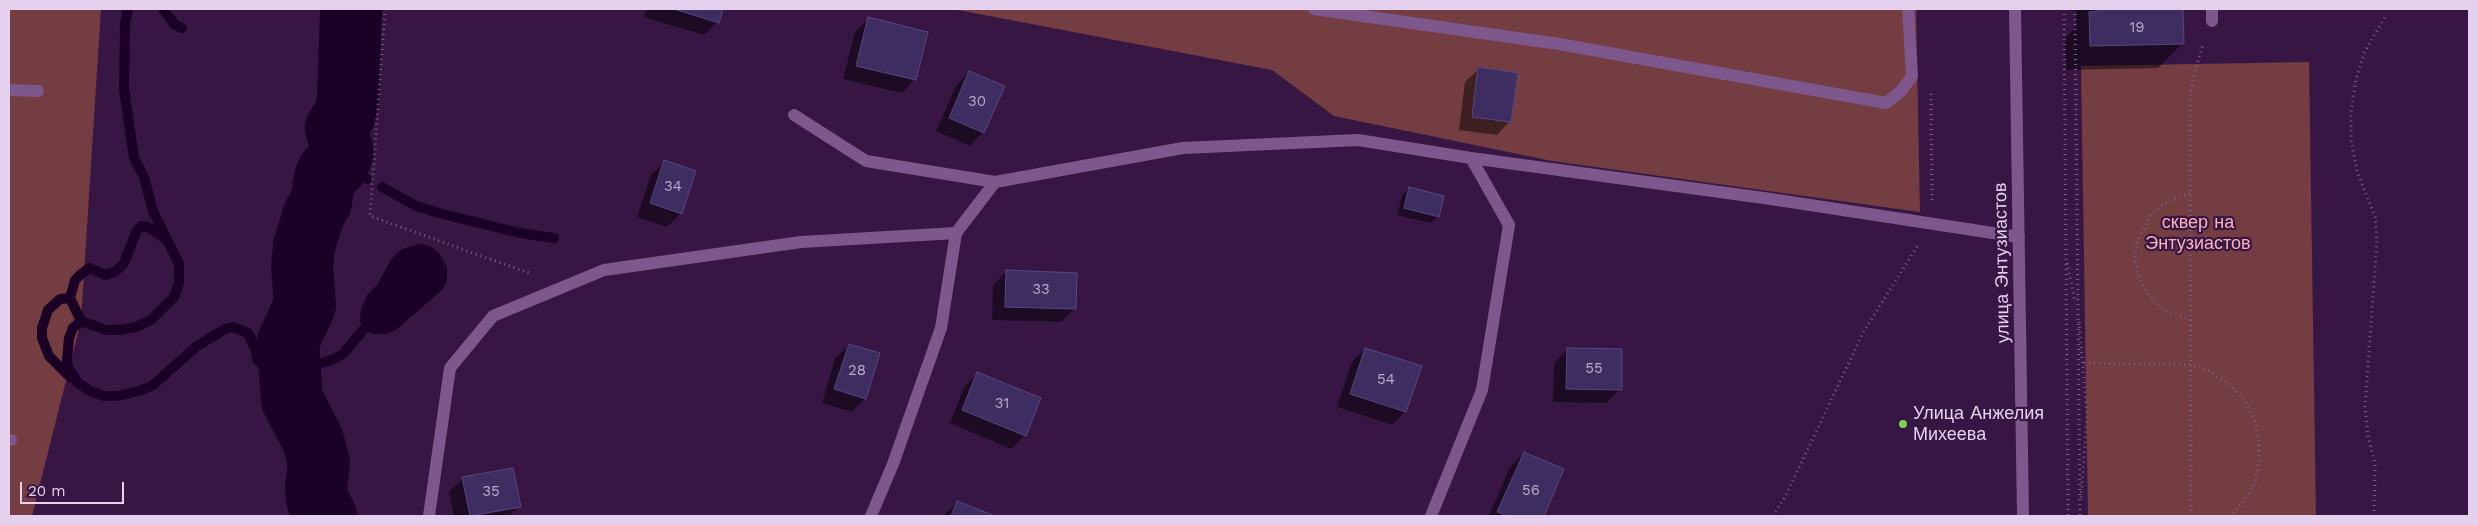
<!DOCTYPE html>
<html>
<head>
<meta charset="utf-8">
<style>
  body { margin:0 }
  #map { position:relative; width:2478px; height:525px; overflow:hidden; background:#381644; font-family:"Work Sans",sans-serif }
  canvas { display:block }
  .frame { position:absolute; inset:0; border:10px solid #e5d0ed; pointer-events:none }
  .scale { position:absolute; left:20px; top:482px; width:104px; height:22px; box-sizing:border-box; border:2px solid #e5d0ed; border-top:0; padding-left:6px; font-size:15px; line-height:18px; white-space:nowrap; color:#e5d0ed; -webkit-text-stroke:4px #381644; paint-order:stroke }
</style>
</head>
<body>
<div id="map">
<canvas width="2478" height="525"></canvas>
<div class="frame"></div>
<div class="scale">20 m</div>
</div>
<script>
const ctx = document.querySelector('canvas').getContext('2d');
ctx.lineJoin = 'round';
function fillPath(path, color) {
  ctx.fillStyle = color;
  ctx.fill(path, 'evenodd');
}
function poly(rows) {
  const path = new Path2D();
  for (const r of rows) {
    path.moveTo(r[0], r[1]);
    for (let i = 2; i < r.length; i += 2) path.lineTo(r[i], r[i + 1]);
  }
  return path;
}
function stroke(path, color, width, dash) {
  ctx.strokeStyle = color;
  ctx.lineWidth = width;
  ctx.lineCap = dash ? 'butt' : 'round';
  ctx.setLineDash(dash || []);
  ctx.stroke(path);
}
function drawText(font, color, halo, rows, align = 'center') {
  ctx.font = font + ' "Work Sans",sans-serif';
  ctx.lineWidth = 4.5;
  ctx.setLineDash([]);
  ctx.textBaseline = 'middle';
  ctx.strokeStyle = halo;
  ctx.fillStyle = color;
  for (const [text, x, y, turn = 0] of rows) {
    ctx.save();
    ctx.translate(x, y);
    ctx.rotate((+turn || 0) * Math.PI / 180);
    ctx.textAlign = isNaN(turn) ? turn : align;
    if (halo) ctx.strokeText(text, 0, 0);
    ctx.fillText(text, 0, 0);
    ctx.restore();
  }
}
fillPath(poly([
  [9,9,101,9,81,321,32,516,9,516],
  [953,9,1916,9,1920,212,1552,161,1334,116,1272,70],
  [2309,62,2316,516,2088,516,2081,66]
]), '#743d41');
fillPath(poly([
  [420,244,430,246,440,254,447,267,447,281,443,289,396,330,385,334,373,334,363,330,360,321,361,310,367,295,377,285,392,258,402,249]
]), '#1a0025');
fillPath(poly([
  [646,9,722,9,718,22,704,35,644,17],
  [2076,9,2182,9,2183,43,2158,68,2066,70,2065,38,2076,27],
  [868,19,915,79,902,93,843,79,855,32],
  [1479,69,1510,121,1497,135,1459,130,1465,82],
  [969,72,983,132,970,146,936,131,956,86],
  [665,162,681,213,667,227,637,217,651,175],
  [1409,188,1438,216,1431,223,1397,215,1402,196],
  [1007,271,1075,308,1061,322,992,320,993,285],
  [849,345,865,398,852,412,822,403,835,359],
  [1365,349,1405,412,1392,425,1337,407,1352,362],
  [1567,350,1620,389,1607,403,1553,402,1554,363],
  [978,373,1025,435,1011,449,950,423,964,387],
  [1524,453,1563,470,1543,516,1489,516,1510,467],
  [462,479,519,506,509,516,454,516,449,492],
  [957,503,991,516,943,516]
]), '#0007');
stroke(poly([
  [128,9,125,23,124,89,134,158,144,177,153,211,179,264,179,283,174,297,151,320,136,327,119,330,106,330,81,321,73,328,69,338,67,360,69,369,78,383,90,391,104,396,118,396,142,390,153,385,197,346,225,329,233,327,248,333,256,350,257,359,270,374,291,384,303,369,334,359,343,354,363,330],
  [163,9,175,25,182,28],
  [338,164,367,179],
  [382,187,416,206,439,213,520,233,554,238],
  [70,298,60,299,48,310,42,328,42,338,49,356,71,378],
  [81,321,70,298,75,280,80,275,89,268,106,275,116,271,124,263,137,230,142,226,148,227,168,241]
]), '#1a0025', 10);
stroke(poly([
  [326,516,317,499,316,486,319,463,313,440,292,400,288,342,305,305,302,267,304,246,314,214,321,202,325,178,328,171,336,167,343,153,336,128,345,114,348,100,351,9]
]), '#1a0025', 62);
const building = poly([
  [674,9,723,9,719,23,674,9],
  [2100,9,2183,9,2184,44,2090,46,2089,12,2100,11,2100,9],
  [868,17,928,32,916,80,856,66,868,17],
  [1478,67,1518,73,1511,122,1472,117,1478,67],
  [969,71,1005,86,984,133,949,118,969,71],
  [664,160,696,171,682,214,650,203,664,160],
  [1409,187,1444,196,1439,217,1404,208,1409,187],
  [1006,270,1077,273,1076,309,1005,307,1006,270],
  [849,344,880,353,866,399,834,389,849,344],
  [1365,348,1422,366,1406,412,1350,394,1365,348],
  [1567,348,1622,349,1622,390,1566,389,1567,348],
  [977,372,1041,398,1026,436,962,410,977,372],
  [1524,452,1564,469,1544,516,1508,516,1497,512,1524,452],
  [513,468,521,507,470,516,462,477,513,468],
  [957,501,995,516,951,516,957,501]
]);
fillPath(building, '#3e2d61');
stroke(building, '#58477f', 1);
stroke(poly([
  [385,9,370,216,529,273],
  [2064,9,2068,516],
  [2075,9,2080,516],
  [1931,94,1932,201],
  [2190,194,2176,198,2162,205,2151,215,2137,242,2135,257,2137,272,2143,286,2152,299,2163,309,2191,320],
  [2067,263,2075,301],
  [2079,322,2087,415,2081,500],
  [2084,363,2191,365,2211,372,2229,384,2244,399,2254,418,2259,439,2259,461,2255,482,2244,501,2230,516],
  [1773,516,1785,497,1864,331,1918,245],
  [2191,516,2190,102,2193,78,2203,44],
  [2374,516,2375,463,2368,436,2365,407,2377,240,2375,217,2357,171,2351,139,2351,112,2356,79,2365,51,2385,17]
]), '#7b5e86', 3, [1, 4]);
stroke(poly([
  [1314,9,1559,44,1886,103,1901,91,1912,76,1908,9],
  [2212,9,2212,21],
  [9,90,38,91],
  [794,115,866,161,995,182],
  [9,440,11,440],
  [429,516,450,368,493,316,604,270,801,242,956,233]
]), '#7e588c', 12);
stroke(poly([
  [2015,9,2023,516],
  [1471,158,1771,199,2019,237],
  [871,516,893,464,941,328,956,233,995,182,1183,148,1358,140,1471,158,1509,225,1482,390,1431,516]
]), '#7e588c', 12);
for (const [x, y, r, color] of [
  [1903,424,5,"#7ed153"]
]) {
  const dot = new Path2D();
  dot.arc(x, y, r, 0, 2 * Math.PI);
  ctx.fillStyle = color;
  ctx.fill(dot);
  stroke(dot, '#381644', 2);
}
drawText('15px', '#bba7ca', null, [
  ["19",2137,28],
  ["30",977,102],
  ["34",673,187],
  ["33",1041,290],
  ["55",1594,369],
  ["28",857,371],
  ["54",1386,380],
  ["31",1002,404],
  ["56",1531,491],
  ["35",491,492]
]);
drawText('18px', '#fab3b6', '#381644', [
  ["сквер на",2198,223],
  ["Энтузиастов",2198,244]
]);
drawText('18px', '#e5d0ed', '#381644', [
  ["улица Энтузиастов",2002,263,-91]
]);
drawText('18px', '#e5d0ed', '#381644', [
  ["Улица Анжелия",1913,414],
  ["Михеева",1913,435]
], 'left');
</script>
</body>
</html>
